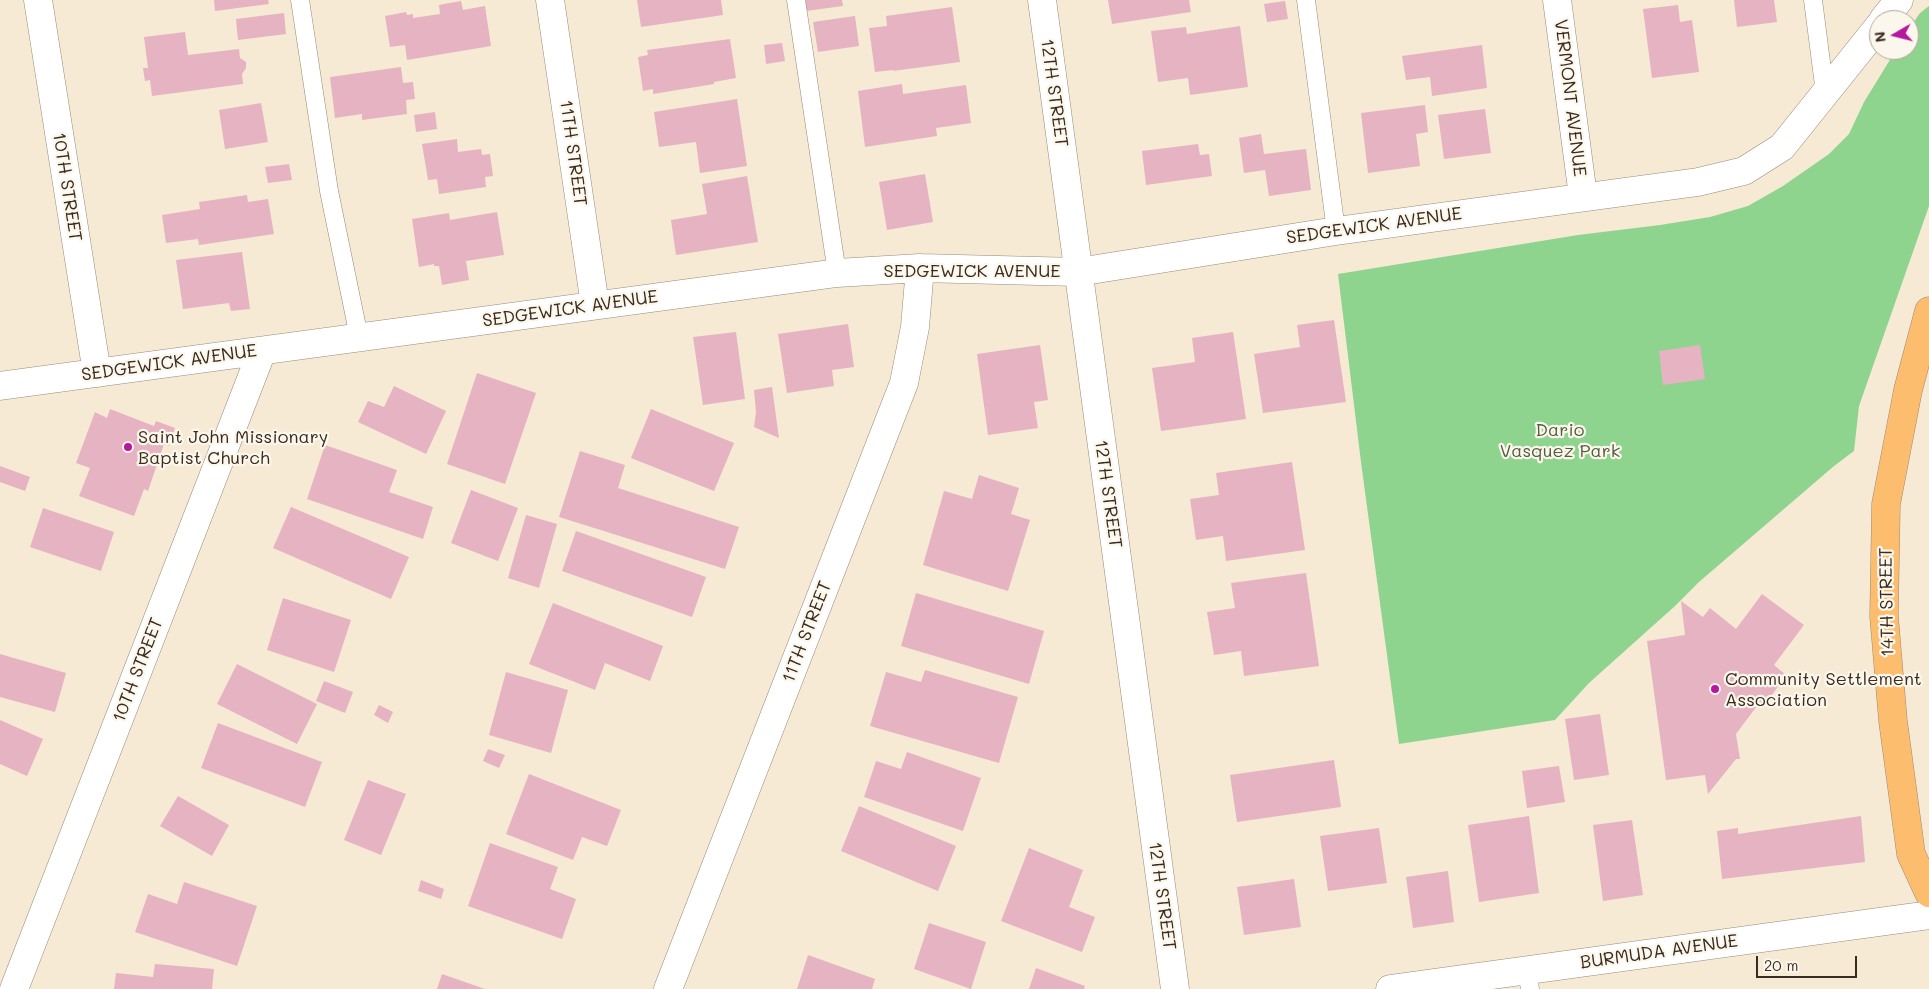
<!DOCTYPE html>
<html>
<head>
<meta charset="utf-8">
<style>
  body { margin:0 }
  #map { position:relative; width:1929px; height:989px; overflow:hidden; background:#f6ead4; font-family:Mali,sans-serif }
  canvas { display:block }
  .north { position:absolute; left:1869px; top:10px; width:50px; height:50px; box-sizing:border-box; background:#fbf7ec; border:1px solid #aea59a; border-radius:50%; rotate:262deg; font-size:14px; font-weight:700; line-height:20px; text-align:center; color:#3b2a1e }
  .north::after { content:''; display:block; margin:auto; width:18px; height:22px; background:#b5179e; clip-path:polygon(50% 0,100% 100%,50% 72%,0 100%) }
  .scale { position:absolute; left:1756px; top:956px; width:101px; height:22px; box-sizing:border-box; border:2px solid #3b2a1e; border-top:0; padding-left:6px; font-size:15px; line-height:18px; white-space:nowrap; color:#3b2a1e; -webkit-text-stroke:4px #fbf7ec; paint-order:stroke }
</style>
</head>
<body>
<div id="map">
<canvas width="1929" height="989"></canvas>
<div class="north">N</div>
<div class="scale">20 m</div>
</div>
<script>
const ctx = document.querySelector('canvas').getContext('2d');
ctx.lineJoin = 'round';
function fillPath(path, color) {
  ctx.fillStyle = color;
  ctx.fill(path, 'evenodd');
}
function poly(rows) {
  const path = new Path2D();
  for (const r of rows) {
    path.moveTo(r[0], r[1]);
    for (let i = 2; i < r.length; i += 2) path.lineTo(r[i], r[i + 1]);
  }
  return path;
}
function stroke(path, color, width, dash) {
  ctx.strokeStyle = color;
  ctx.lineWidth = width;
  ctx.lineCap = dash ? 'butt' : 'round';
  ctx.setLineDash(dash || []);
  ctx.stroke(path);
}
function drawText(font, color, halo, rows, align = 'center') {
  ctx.font = font + ' Mali,sans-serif';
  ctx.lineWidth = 4.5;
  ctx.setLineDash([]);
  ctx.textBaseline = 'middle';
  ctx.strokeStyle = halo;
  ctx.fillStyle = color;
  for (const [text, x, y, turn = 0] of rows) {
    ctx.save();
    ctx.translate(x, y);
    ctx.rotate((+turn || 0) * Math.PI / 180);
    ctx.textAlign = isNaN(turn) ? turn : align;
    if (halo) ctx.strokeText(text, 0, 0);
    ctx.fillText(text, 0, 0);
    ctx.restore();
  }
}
fillPath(poly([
  [1929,6,1929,206,1859,406,1854,451,1834,466,1699,582,1675,606,1589,683,1555,720,1399,744,1361,462,1338,274,1578,235,1660,225,1710,217,1748,206,1783,186,1829,154,1849,134,1864,102,1896,50,1909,50,1909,29,1920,13]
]), '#8ed48e');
fillPath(poly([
  [214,0,268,0,269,4,215,11],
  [637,0,721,0,723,15,641,27],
  [805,0,842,0,843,6,806,11],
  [1108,0,1189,0,1191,12,1112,24],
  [1734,0,1774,0,1777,22,1737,27],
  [461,1,463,10,485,6,491,46,407,60,405,45,390,47,385,16,406,12,407,15,413,14,413,18,440,14,439,5],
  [1285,1,1288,19,1267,22,1264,4],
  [1678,5,1680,22,1692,20,1699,72,1652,78,1643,9],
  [952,7,960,62,893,71,893,70,875,72,869,28,887,26,886,16],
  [284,13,286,34,238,40,236,19],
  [855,16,859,46,818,52,813,22],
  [1240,26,1248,87,1190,95,1188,78,1158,82,1151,31,1186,27,1187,34],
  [185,32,188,55,239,49,240,58,246,62,246,68,242,74,243,84,152,96,150,80,145,81,143,68,148,68,144,37],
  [730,39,736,78,714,82,714,84,653,94,653,89,643,91,638,57,648,55,647,50],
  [782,43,785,61,766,64,764,45],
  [1482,45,1487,88,1432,96,1430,77,1406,80,1402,56],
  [401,67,403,83,413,82,415,99,406,100,407,114,362,120,362,114,335,118,330,77],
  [902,84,903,94,966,85,971,123,936,128,937,136,865,147,858,91],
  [737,99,747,166,700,173,696,142,659,147,654,112],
  [261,103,268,142,225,149,219,110],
  [1425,105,1428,132,1416,134,1420,166,1368,173,1361,113],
  [1485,109,1491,153,1444,159,1438,115],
  [435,112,437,129,416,132,414,115],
  [1261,134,1264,154,1306,149,1311,190,1269,196,1265,170,1244,173,1239,138],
  [457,139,458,152,481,149,482,155,490,154,493,176,485,177,486,187,439,194,437,179,428,180,422,144],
  [1198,144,1200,155,1209,154,1212,176,1146,185,1142,151],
  [289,164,292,180,268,183,265,167],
  [925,174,933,222,887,230,879,182],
  [747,176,758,242,676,255,671,220,707,214,702,184],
  [247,195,248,202,268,199,274,234,199,245,198,239,166,243,162,215,200,209,199,202],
  [497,212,504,255,466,261,469,280,442,285,439,266,434,266,434,264,419,267,412,219,449,213,450,220],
  [242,252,250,309,231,311,229,303,183,309,176,260],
  [1334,320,1346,402,1263,413,1254,354,1300,347,1297,325],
  [848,324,854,367,832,370,834,386,787,393,778,334],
  [736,332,745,399,703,405,693,337],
  [1233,332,1246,419,1161,431,1152,368,1195,362,1192,338],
  [1040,345,1048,400,1034,402,1038,428,988,435,977,354],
  [1700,345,1705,379,1663,385,1659,351],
  [477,373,536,393,505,484,447,464],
  [394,386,446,411,426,454,358,422,368,401,384,407],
  [772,387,779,438,754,427,756,412,754,390],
  [110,409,154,426,156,421,175,428,169,446,164,444,148,491,144,489,134,516,79,496,90,468,76,463,95,412,107,418],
  [651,409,734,443,714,491,631,458],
  [325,445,397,470,389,492,433,507,423,539,307,499],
  [580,451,625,465,618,488,739,527,725,569,559,517],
  [1292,462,1305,550,1226,561,1223,536,1196,540,1190,499,1219,495,1216,473],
  [0,466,30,477,25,491,0,482],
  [979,475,1019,488,1011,514,1030,520,1008,591,923,565,944,491,972,499],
  [471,490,518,508,498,561,451,543],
  [291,507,409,557,391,599,273,548],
  [43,508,114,532,101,571,30,547],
  [526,515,557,524,539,588,508,578],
  [576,531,706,577,692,617,562,571],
  [1306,573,1319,666,1244,676,1241,651,1214,655,1207,612,1235,608,1231,583],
  [916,593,1044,631,1029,684,901,646],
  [1762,594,1804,625,1774,665,1786,675,1765,705,1760,702,1736,734,1740,759,1736,759,1708,794,1705,775,1666,780,1647,641,1685,635,1681,601,1703,617,1710,608,1736,629],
  [283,598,351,620,334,672,267,650],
  [553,603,663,646,650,681,605,663,595,690,529,664],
  [0,654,66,673,55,712,0,697],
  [237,664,317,704,297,744,217,704],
  [925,670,1018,697,999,763,870,726,886,672,921,682],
  [506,672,568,690,551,753,489,735],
  [324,681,353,692,345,713,316,701],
  [379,705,393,712,388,723,374,715],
  [1600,714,1609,775,1574,780,1565,719],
  [0,720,43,739,27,776,0,764],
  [218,723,322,762,305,807,201,768],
  [488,749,505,755,499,768,483,761],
  [907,752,981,778,963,831,864,797,876,761,901,769],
  [1334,760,1341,807,1237,822,1230,775],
  [1559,766,1565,802,1527,808,1522,771],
  [529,774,621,810,607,846,582,837,573,860,506,834],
  [368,780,406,794,381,855,344,840],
  [178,796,229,825,212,856,160,826],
  [859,806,956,846,938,891,841,851],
  [1529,816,1539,893,1479,902,1468,825],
  [1861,816,1865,862,1722,879,1717,831,1738,828,1738,834],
  [1632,820,1643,895,1603,901,1593,825],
  [1379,828,1387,883,1328,891,1320,836],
  [490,843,558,867,550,889,576,899,562,939,468,906],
  [1029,848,1083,870,1069,907,1095,917,1082,952,1001,921],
  [1448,871,1454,922,1413,928,1406,877],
  [1294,879,1301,927,1244,935,1237,887],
  [421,880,444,889,441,899,418,891],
  [184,882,257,906,237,966,135,932,148,894,177,904],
  [929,923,986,942,971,989,914,969],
  [808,955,875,979,872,989,797,989],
  [155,964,214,969,212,989,114,989,116,973,153,977],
  [1036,968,1085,986,1084,989,1029,989],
  [442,974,485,989,437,989]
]), '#e6b3c3');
const service = poly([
  [300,0,329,191,359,337],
  [796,0,837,273],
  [1306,0,1336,231],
  [1813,0,1825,93],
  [1527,970,1530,989]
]);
const minor = poly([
  [38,0,97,373],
  [550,0,595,305],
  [1042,0,1175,989],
  [1557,0,1583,196],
  [1883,20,1899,0],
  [0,386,837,273,920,268,1078,272,1336,231,1698,182,1744,171,1782,147,1879,26],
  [14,989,262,351],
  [668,989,904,383,915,327,920,268],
  [1390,989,1929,915]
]);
const primary = poly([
  [1929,311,1908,390,1886,504,1884,616,1893,721,1911,854,1929,893]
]);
stroke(service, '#988a79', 19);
stroke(minor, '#988a79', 29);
stroke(primary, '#988a79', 29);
stroke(service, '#fff', 18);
stroke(minor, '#fff', 28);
stroke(primary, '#fcbd6f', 28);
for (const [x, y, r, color] of [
  [128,447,5,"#b5179e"],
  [1715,689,5,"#b5179e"]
]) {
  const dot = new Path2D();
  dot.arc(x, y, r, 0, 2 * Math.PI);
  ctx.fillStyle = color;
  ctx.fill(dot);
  stroke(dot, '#fbf7ec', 2);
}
drawText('18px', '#3b2a1e', '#fbf7ec', [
  ["12TH STREET",1054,93,82],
  ["VERMONT AVENUE",1570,98,83],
  ["11TH STREET",573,153,82],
  ["10TH STREET",67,187,81],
  ["SEDGEWICK AVENUE",1374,226,-8],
  ["SEDGEWICK AVENUE",972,271],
  ["SEDGEWICK AVENUE",570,309,-8],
  ["SEDGEWICK AVENUE",169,363,-8],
  ["12TH STREET",1108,494,82],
  ["14TH STREET",1887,602,-91],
  ["11TH STREET",807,632,-69],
  ["10TH STREET",138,670,-69],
  ["12TH STREET",1162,896,82],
  ["BURMUDA AVENUE",1659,952,-8]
]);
drawText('18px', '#545d40', '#fbf7ec', [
  ["Dario",1560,430],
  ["Vasquez Park",1560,451]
]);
drawText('18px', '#3b2a1e', '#fbf7ec', [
  ["Saint John Missionary",138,437],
  ["Baptist Church",138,458],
  ["Community Settlement",1725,679],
  ["Association",1725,700]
], 'left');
</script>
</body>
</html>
